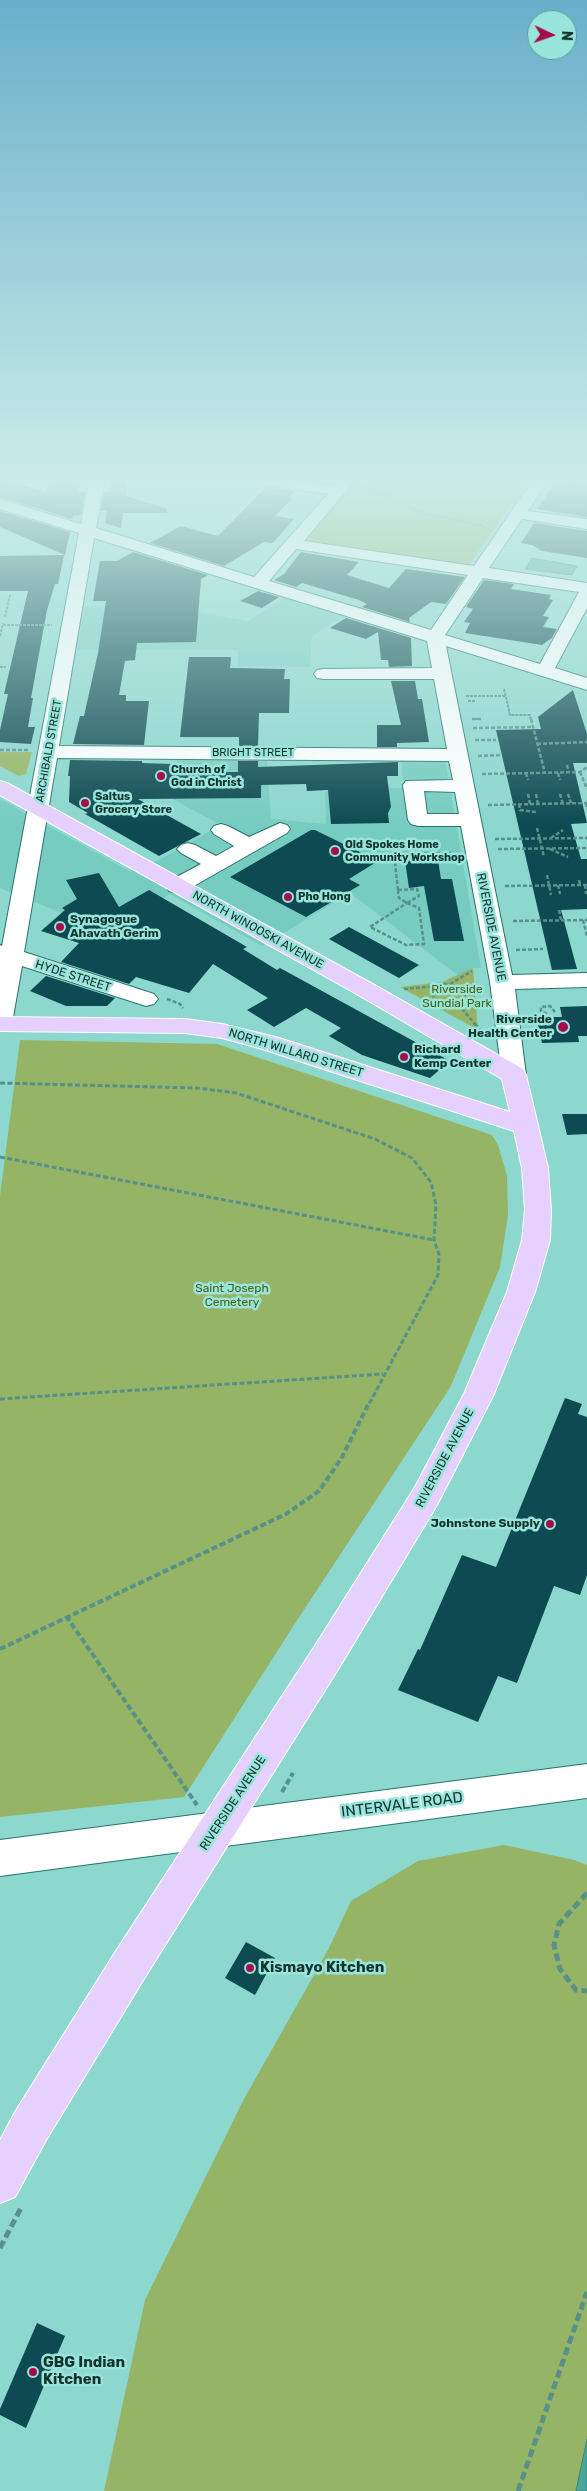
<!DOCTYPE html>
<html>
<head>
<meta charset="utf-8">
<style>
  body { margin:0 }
  #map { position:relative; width:587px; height:2491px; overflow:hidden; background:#8cd7ce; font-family:Rubik,sans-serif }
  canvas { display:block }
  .north { position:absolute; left:527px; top:10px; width:50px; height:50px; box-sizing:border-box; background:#99e4db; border:1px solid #639d96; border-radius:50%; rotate:93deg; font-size:14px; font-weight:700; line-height:20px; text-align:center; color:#13332f }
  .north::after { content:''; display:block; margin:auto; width:18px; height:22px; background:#a40d4a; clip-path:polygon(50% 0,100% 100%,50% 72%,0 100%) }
</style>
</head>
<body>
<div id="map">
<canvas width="587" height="2491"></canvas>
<div class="north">N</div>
</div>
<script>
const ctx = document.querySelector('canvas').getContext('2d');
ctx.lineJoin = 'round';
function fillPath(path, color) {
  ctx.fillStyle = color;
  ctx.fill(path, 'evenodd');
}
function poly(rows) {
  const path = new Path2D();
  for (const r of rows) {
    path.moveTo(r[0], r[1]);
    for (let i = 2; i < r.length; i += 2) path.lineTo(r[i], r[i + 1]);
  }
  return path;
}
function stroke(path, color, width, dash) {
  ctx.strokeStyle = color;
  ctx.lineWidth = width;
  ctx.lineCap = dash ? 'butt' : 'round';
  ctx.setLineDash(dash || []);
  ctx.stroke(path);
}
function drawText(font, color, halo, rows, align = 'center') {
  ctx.font = font + ' Rubik,sans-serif';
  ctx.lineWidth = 5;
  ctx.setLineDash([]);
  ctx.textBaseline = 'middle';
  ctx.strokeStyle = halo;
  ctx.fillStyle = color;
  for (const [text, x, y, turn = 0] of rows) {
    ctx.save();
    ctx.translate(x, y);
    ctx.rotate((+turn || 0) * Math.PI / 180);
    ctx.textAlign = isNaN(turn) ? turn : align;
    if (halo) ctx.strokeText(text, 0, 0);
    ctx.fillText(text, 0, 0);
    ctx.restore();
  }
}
fillPath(poly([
  [286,597,344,615,312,637,310,667,238,666,238,650,77,650,84,607,185,610,248,621],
  [177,758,267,758,271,819,326,824,325,793,329,789,404,788,401,759,445,759,481,968,473,968,459,976,350,893,262,946,170,894,109,932,0,888,0,799,129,871,159,860,221,825,174,800]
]), '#77ccc2');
fillPath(poly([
  [357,478,530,478,467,568,301,542],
  [0,752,32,752,26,774,19,776,0,766],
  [473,968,478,1030,400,987,442,982],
  [20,1040,217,1044,492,1135,498,1145,507,1176,508,1216,500,1267,451,1386,294,1625,184,1797,0,1817,0,1196],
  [504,1845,574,1860,587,1865,587,2439,576,2491,104,2491,145,2300,244,2099,328,1950,351,1901,418,1861]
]), '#96b465');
const water = poly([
  [532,558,537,559,577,566,572,575,525,569,532,558],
  [587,2439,587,2491,576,2491,587,2439]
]);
fillPath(water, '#4ba79e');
stroke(water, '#3a847d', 1);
fillPath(poly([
  [0,478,46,492,49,481,81,480,78,492,85,492,81,515,73,516,72,519,0,497],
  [112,478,128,478,126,496,167,509,167,513,123,513,121,528,105,523,107,510,101,511,104,492,110,491],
  [566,480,587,483,587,517,537,509,555,483,564,484],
  [266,487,295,491,289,498,292,499,275,516,294,519,273,543,264,542,224,566,150,543,181,526,218,536],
  [0,511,70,532,65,555,0,527],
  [534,523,587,531,587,558,542,551,532,545,521,543],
  [133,552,208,575,201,579,196,642,137,643,135,660,125,661,119,695,126,695,126,701,149,701,144,745,73,744,80,716,84,716,98,653,106,601,93,601,100,561,117,561],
  [301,552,359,562,347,575,389,588,406,569,465,577,446,604,431,602,409,618,410,622,362,607,367,604,359,600,302,583,296,587,274,580,284,574],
  [64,555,58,584,55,584,47,610,31,698,33,698,28,727,35,727,31,744,0,742,0,730,8,694,4,694,28,591,0,591,0,556],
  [484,580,514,584,511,589,551,595,549,599,553,600,543,616,549,617,543,627,557,629,552,638,542,645,465,633,470,623,464,622,473,609,466,607],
  [258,591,279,597,262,608,240,601],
  [346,618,411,638,412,666,389,667,388,660,381,660,378,632,366,639,330,628],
  [189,657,231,657,230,668,285,669,284,679,290,679,289,713,259,713,258,746,239,746,239,737,180,737],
  [391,681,415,681,418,699,422,699,429,742,397,743,397,747,377,747,377,725,401,725],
  [573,690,587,734,587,763,573,763,587,823,571,824,581,859,587,859,587,909,561,910,577,969,552,970,496,730,541,729,538,717],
  [70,760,142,761,142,763,172,764,171,772,238,772,238,761,258,761,258,767,398,762,398,776,387,776,391,807,388,813,389,823,331,824,328,790,307,791,306,784,261,785,261,798,138,799,201,834,159,856,85,814,88,813,69,802,70,776,68,776],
  [311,830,315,830,378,861,349,879,360,885,306,917,230,877],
  [438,860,441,879,452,879,464,941,434,941,424,886,409,888,405,861],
  [99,873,119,907,149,890,247,947,243,949,277,970,280,968,450,1061,430,1078,362,1055,329,1036,341,1028,306,1008,274,1027,247,1010,268,998,213,964,189,993,136,977,129,984,61,962,79,943,41,931,65,910,62,908,77,899,66,880],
  [349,927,419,965,399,978,329,939],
  [46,976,115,998,107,1006,66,1006,30,991],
  [587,1006,587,1036,578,1036,579,1042,542,1043,536,1017,562,1017,560,1007],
  [562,1114,587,1114,587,1134,567,1135],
  [565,1398,582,1404,578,1414,587,1417,587,1575,580,1595,554,1586,517,1683,498,1676,478,1722,398,1690,418,1649,420,1650,462,1555,496,1567],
  [246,1942,275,1958,255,1995,225,1978],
  [37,2323,65,2336,26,2428,0,2415,0,2409]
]), '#0d4a51');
const minor = poly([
  [89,478,105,478,96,528,254,577,328,494,252,483,245,478,284,478,335,486,342,478,357,478,304,541,474,566,534,478,549,478,528,511,587,519,587,529,522,519,489,568,587,583,587,608,555,668,587,678,587,690,446,646,512,975,587,973,587,987,515,989,526,1075,523,1081,514,1083,505,1081,502,1075,490,982,461,826,418,826,411,824,408,820,403,785,406,781,453,780,449,761,57,758,24,952,154,994,158,999,154,1004,146,1006,22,966,12,1023,8,1028,0,1030,0,945,2,946,79,533,0,509,0,499,81,524,89,478],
  [94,538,427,641,432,668,323,669,317,670,314,674,317,678,323,679,434,679,447,749,59,746,94,538],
  [296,549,468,575,431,630,269,581,296,549],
  [483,578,579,592,540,664,445,635,483,578],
  [424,791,455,792,459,814,427,814,424,791],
  [280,823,287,825,290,829,287,833,185,891,177,893,169,891,166,886,169,881,201,864,181,853,177,849,181,845,188,843,195,845,216,856,234,846,214,834,211,830,214,826,221,824,228,826,249,837,280,823],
  [587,1764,587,1798,0,1876,0,1840,587,1764]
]);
const major = poly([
  [0,781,7,783,369,982,523,1069,526,1075,548,1168,551,1210,550,1240,535,1292,494,1394,437,1505,342,1663,142,1982,45,2142,15,2197,0,2203,0,2140,15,2112,114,1954,318,1641,415,1487,464,1394,507,1292,522,1240,525,1210,522,1168,514,1131,262,1049,222,1038,185,1033,0,1031,0,1017,185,1019,222,1024,279,1038,510,1112,502,1079,353,992,0,795,0,781]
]);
stroke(minor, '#27746c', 2);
stroke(major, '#fff', 2);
stroke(poly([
  [362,488,378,491,419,512,483,526,487,530],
  [5,617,10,595],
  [3,625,52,625],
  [0,636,3,623],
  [0,667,6,667],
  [504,689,510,715,530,715,531,720],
  [466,696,506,696],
  [468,701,476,701],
  [472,719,481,719]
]), '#58908a', 2, [3, 1]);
stroke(poly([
  [472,719,481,719],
  [531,719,545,773],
  [473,728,533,727],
  [475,740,496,740],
  [537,744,587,742],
  [0,750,29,750],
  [478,756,500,755],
  [567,765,569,772],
  [580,772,587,789],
  [526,773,528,780],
  [558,773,560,780],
  [482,774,580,772,587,767],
  [528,794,530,804],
  [536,794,538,804],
  [560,794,563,804],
  [568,794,571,803],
  [586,803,587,809],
  [519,804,520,810,536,812],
  [488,805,587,803],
  [537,828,544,857],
  [551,838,563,830],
  [495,839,587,838],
  [498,849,587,848],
  [550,849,568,857],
  [547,875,551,895],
  [579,880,580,885],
  [558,885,560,894],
  [585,885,586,894],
  [505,886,587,885],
  [398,890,399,898,407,903],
  [398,890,394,854,451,853],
  [398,890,417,889,419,896,407,903],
  [407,903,419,908,424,944,406,945,370,927,407,903],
  [559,910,561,920],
  [583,920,587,936],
  [513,921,587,920],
  [516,950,543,949],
  [444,984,461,987,466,994,464,1000,451,1005,436,1001,431,991,444,984],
  [450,984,472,971],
  [404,989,437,986],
  [167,999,180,1004,183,1008],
  [458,1004,475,1024],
  [547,1014,541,1011,541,1007,550,1006,555,1012]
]), '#58908a', 2.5, [4, 2]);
stroke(poly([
  [474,1023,480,1030],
  [0,1083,197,1088,236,1093,375,1139,412,1158,431,1182,436,1205,434,1240,439,1254,438,1275,368,1406],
  [0,1157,434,1240],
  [0,1399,383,1374]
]), '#58908a', 3, [5, 2.5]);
stroke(poly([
  [66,1616,197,1805],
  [0,1649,286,1514,319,1491,341,1459,368,1405],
  [282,1792,293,1773]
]), '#58908a', 4, [6, 3]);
stroke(poly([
  [587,1893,559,1924,554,1945,560,1969,576,1990,587,1991],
  [0,2248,22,2206],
  [518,2491,587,2292]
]), '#58908a', 5, [8, 4]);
fillPath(minor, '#fff');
fillPath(major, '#e6d0fe');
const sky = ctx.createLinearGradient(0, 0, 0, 827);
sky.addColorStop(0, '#69afca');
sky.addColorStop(0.58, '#cbede9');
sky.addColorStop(1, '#cbede900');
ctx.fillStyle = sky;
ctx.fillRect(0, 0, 587, 827);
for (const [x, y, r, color] of [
  [161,776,5,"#a40d4a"],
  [85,803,5,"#a40d4a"],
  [335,851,5,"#a40d4a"],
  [288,897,5,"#a40d4a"],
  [60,927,5,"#a40d4a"],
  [563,1027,6,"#a40d4a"],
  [404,1057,5,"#a40d4a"],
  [550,1524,5,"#a40d4a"],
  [250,1968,5,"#a40d4a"],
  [33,2372,5,"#a40d4a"]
]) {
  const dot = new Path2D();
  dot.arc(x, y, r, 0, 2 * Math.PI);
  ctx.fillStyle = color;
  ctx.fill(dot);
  stroke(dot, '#99e4db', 2);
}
drawText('11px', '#13332f', '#99e4db', [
  ["ARCHIBALD STREET",49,751,-80],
  ["BRIGHT STREET",253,753]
]);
drawText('bold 11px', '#13332f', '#99e4db', [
  ["Church of",171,770],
  ["God in Christ",171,783],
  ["Saltus",95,797],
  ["Grocery Store",95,810],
  ["Old Spokes Home",345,845],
  ["Community Workshop",345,858],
  ["Pho Hong",298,897]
], 'left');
drawText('bold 12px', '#13332f', '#99e4db', [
  ["Synagogue",70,920],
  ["Ahavath Gerim",70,934],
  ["Riverside",552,1020,"right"],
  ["Health Center",552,1034,"right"],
  ["Richard",414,1050],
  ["Kemp Center",414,1064],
  ["Johnstone Supply",540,1524,"right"]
], 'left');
drawText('12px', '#13332f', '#99e4db', [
  ["RIVERSIDE AVENUE",491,927,79],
  ["NORTH WINOOSKI AVENUE",258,930,29],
  ["HYDE STREET",73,976,18],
  ["NORTH WILLARD STREET",296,1053,17],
  ["RIVERSIDE AVENUE",445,1458,-62],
  ["RIVERSIDE AVENUE",233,1803,-57]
]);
drawText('12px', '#486112', '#99e4db', [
  ["Riverside",457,990],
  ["Sundial Park",457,1004],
  ["Saint Joseph",232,1289],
  ["Cemetery",232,1303]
]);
drawText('15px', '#13332f', '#99e4db', [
  ["INTERVALE ROAD",402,1805,-7]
]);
drawText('bold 15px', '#13332f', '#99e4db', [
  ["Kismayo Kitchen",260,1968],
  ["GBG Indian",43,2363],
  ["Kitchen",43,2380]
], 'left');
</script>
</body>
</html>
